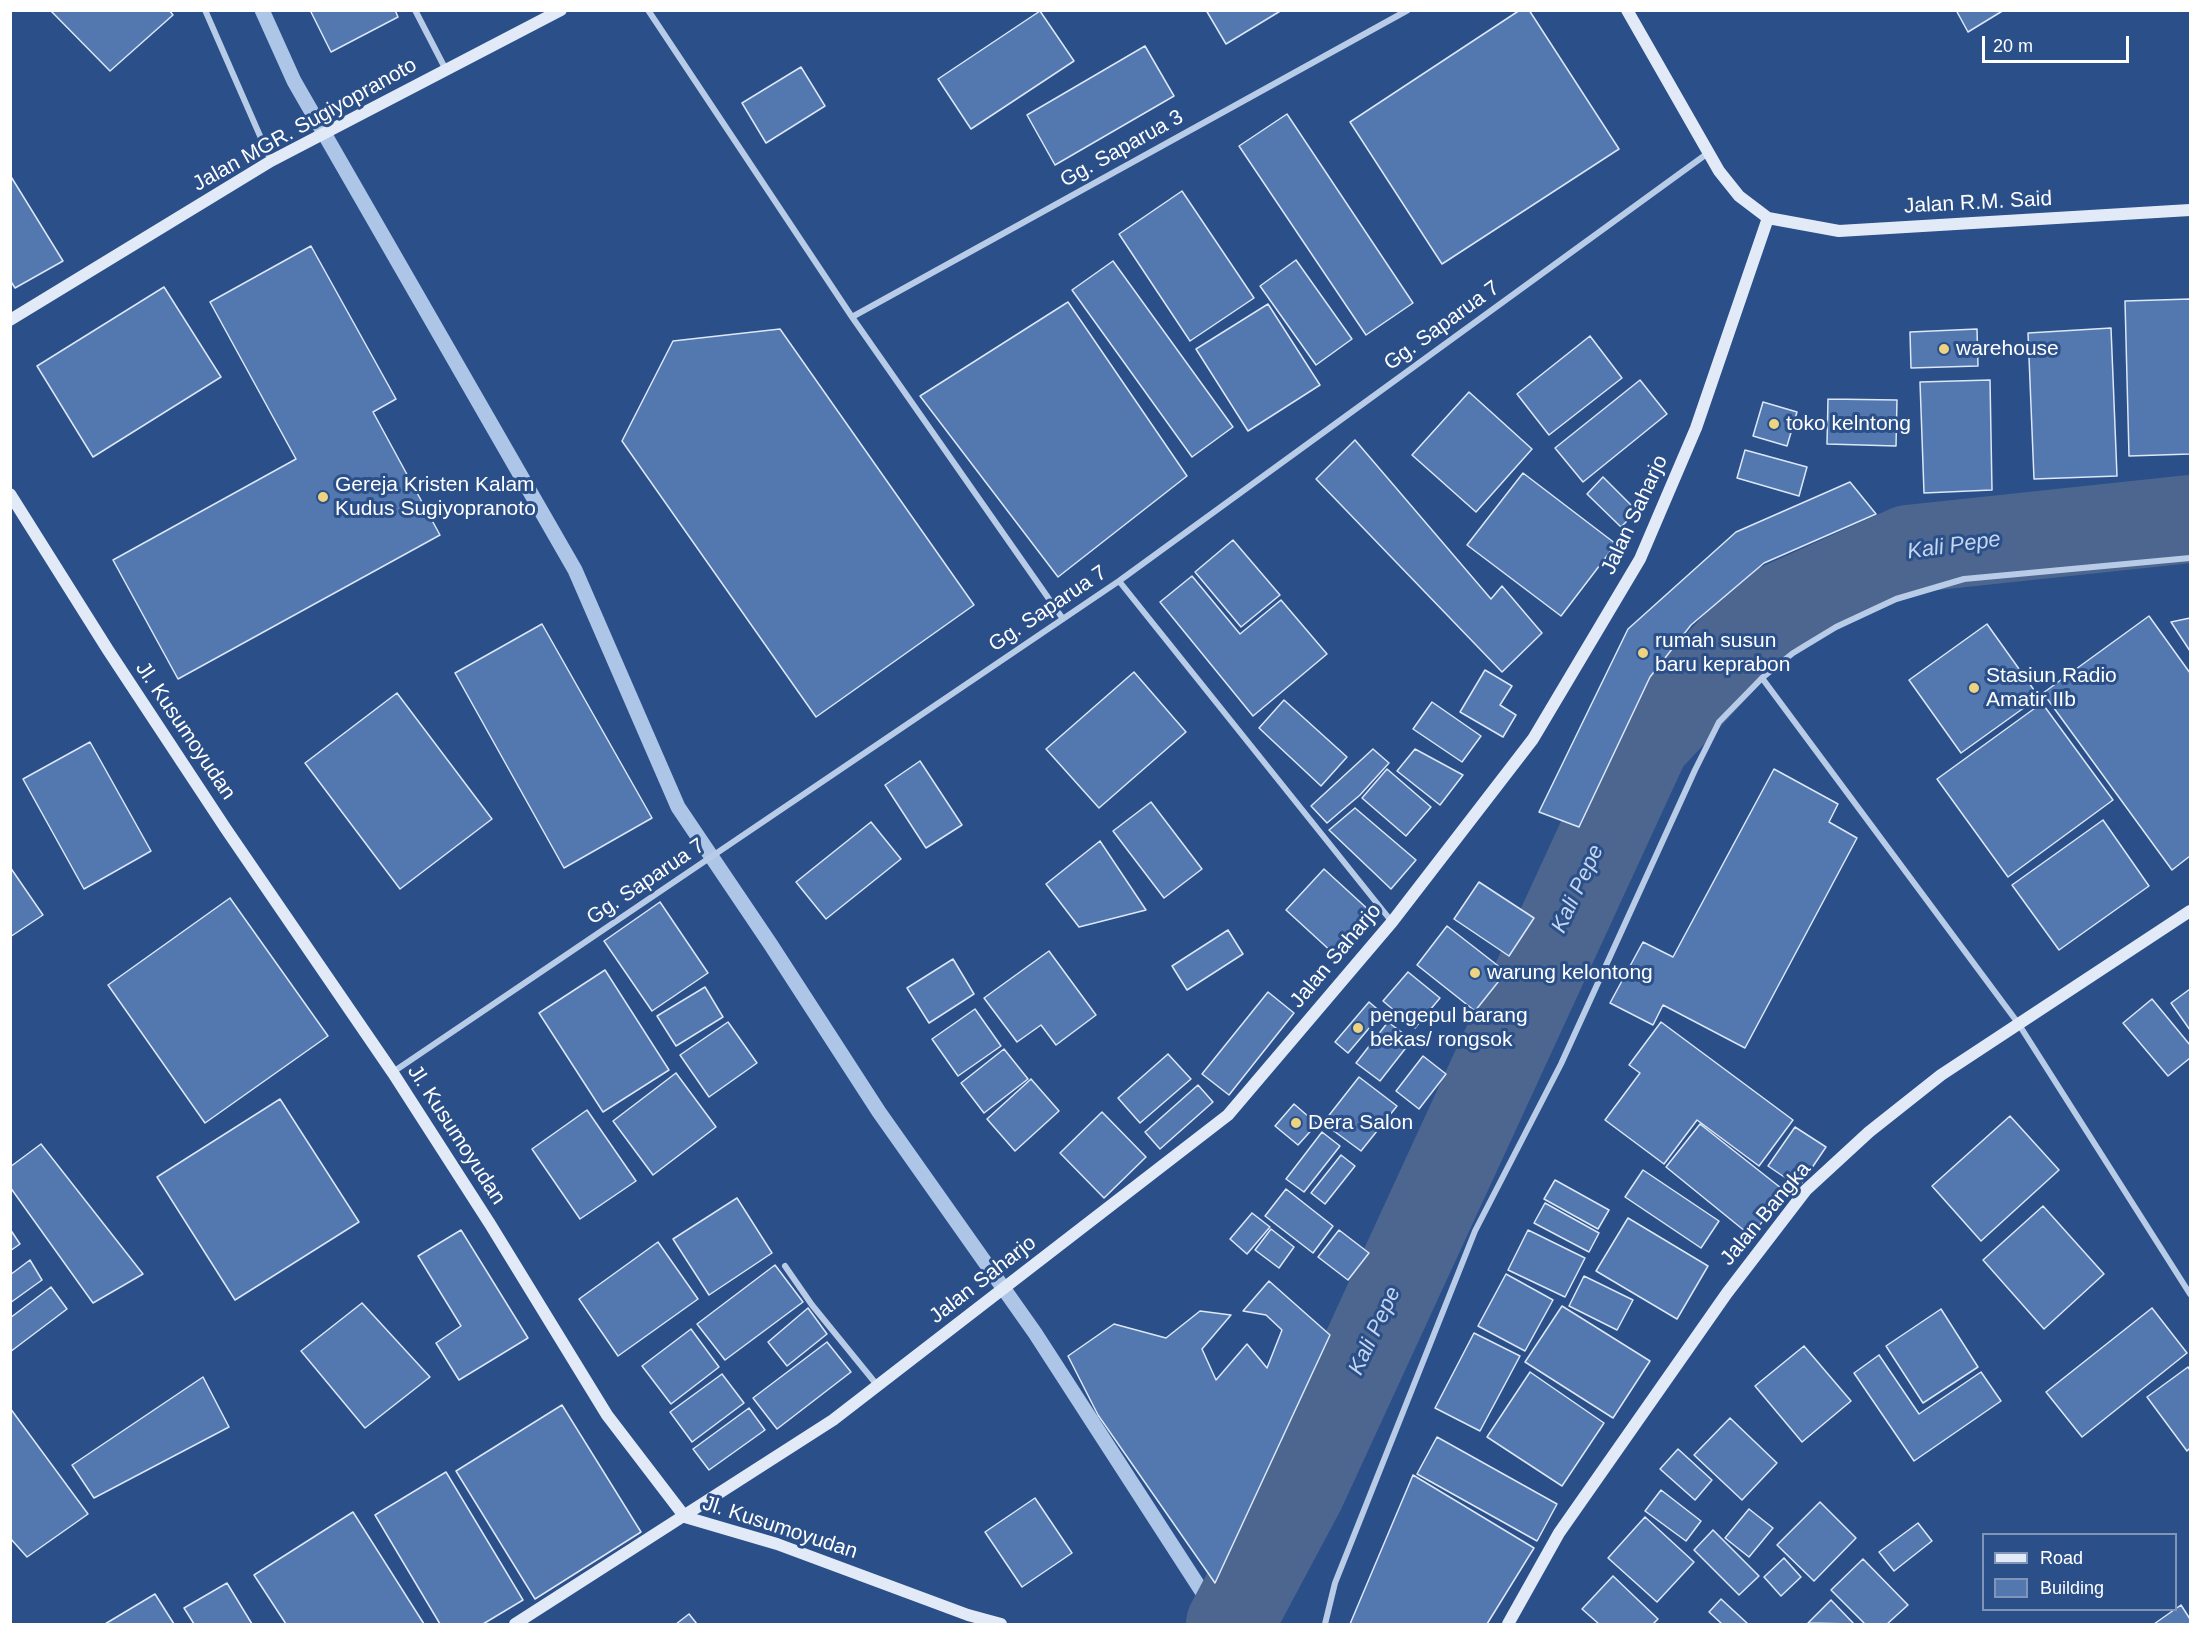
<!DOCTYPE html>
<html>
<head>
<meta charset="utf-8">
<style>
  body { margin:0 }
  #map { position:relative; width:2201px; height:1635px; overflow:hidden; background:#2b4f89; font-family:Arial,sans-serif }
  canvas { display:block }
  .frame { position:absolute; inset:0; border:12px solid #fff; pointer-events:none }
  .legend { position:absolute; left:1982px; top:1533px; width:195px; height:78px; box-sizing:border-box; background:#2b4f89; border:2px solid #8095b8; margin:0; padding:8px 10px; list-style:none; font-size:18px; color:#fff }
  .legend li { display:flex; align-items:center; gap:12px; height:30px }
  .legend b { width:30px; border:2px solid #8095b8 }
  .scale { position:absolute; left:1982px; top:36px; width:147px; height:27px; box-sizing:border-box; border:3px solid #fff; border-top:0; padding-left:8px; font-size:18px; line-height:21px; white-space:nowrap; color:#fff; -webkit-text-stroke:4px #2b4f89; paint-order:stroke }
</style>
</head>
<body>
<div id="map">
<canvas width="2201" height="1635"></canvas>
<div class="frame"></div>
<ul class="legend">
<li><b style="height:8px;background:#e2eaf8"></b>Road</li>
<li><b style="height:16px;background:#5378b0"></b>Building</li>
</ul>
<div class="scale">20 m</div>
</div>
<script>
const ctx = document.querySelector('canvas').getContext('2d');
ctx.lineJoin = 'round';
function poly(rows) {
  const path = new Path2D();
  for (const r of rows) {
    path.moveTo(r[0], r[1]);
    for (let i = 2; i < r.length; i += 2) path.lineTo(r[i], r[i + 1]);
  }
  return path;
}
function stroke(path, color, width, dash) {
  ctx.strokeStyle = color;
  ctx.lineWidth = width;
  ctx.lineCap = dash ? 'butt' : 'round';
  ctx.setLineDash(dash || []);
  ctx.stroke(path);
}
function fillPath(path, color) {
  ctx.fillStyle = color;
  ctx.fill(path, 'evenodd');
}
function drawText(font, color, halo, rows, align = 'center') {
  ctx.font = font + ' Arial,sans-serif';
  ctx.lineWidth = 6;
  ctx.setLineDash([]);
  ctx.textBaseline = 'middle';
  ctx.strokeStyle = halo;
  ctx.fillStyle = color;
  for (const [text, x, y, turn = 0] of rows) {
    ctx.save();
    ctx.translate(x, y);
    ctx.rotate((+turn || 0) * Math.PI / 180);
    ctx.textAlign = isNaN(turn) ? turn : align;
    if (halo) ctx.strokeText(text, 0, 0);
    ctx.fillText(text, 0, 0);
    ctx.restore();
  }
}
stroke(poly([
  [262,10,294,81,575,570,678,807,771,945,879,1112,1035,1333,1223,1624]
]), '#adc6e8', 15);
stroke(poly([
  [1230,1624,1301,1491,1646,742,1766,613,1908,549,2190,519]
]), '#4d6690', 88);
const building = poly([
  [50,10,169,10,173,15,110,71,50,10],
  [310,10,395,10,398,17,331,52,310,10],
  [1206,10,1282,10,1226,44,1206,10],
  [1520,10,1529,10,1619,149,1442,264,1350,122,1520,10],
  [1956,10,2004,10,1968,32,1956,10],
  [1040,11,1074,61,971,129,938,79,1040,11],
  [1145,46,1174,96,1055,165,1027,115,1145,46],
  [801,67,825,106,766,143,742,103,801,67],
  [1287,114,1413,303,1366,335,1239,146,1287,114],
  [10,175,63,261,15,288,10,280,10,175],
  [1182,191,1254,298,1190,341,1119,234,1182,191],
  [311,246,396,399,373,412,440,535,178,679,113,560,296,459,210,302,311,246],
  [1296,260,1352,339,1316,365,1260,286,1296,260],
  [1113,261,1233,427,1192,457,1072,290,1113,261],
  [164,287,221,377,93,457,37,366,164,287],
  [2190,299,2190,454,2129,456,2125,301,2190,299],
  [1068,302,1187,476,1058,577,920,396,1068,302],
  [1268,304,1320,385,1248,431,1196,349,1268,304],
  [2111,328,2117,476,2034,479,2028,333,2111,328],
  [780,329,974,605,816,717,622,441,673,341,780,329],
  [1977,329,1978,366,1911,368,1910,332,1977,329],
  [1590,336,1622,378,1549,435,1517,394,1590,336],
  [1640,380,1667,414,1583,482,1555,448,1640,380],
  [1990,380,1992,490,1924,493,1920,382,1990,380],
  [1469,392,1532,449,1476,512,1412,455,1469,392],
  [1828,399,1897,400,1896,446,1827,444,1828,399],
  [1763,402,1797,412,1787,446,1753,436,1763,402],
  [1355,440,1491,599,1502,586,1542,633,1502,672,1316,479,1355,440],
  [1745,450,1807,467,1799,496,1737,478,1745,450],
  [1523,473,1616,544,1561,616,1467,545,1523,473],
  [1603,477,1637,511,1621,527,1587,494,1603,477],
  [1850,482,1876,514,1764,563,1691,625,1650,677,1579,827,1539,812,1628,629,1736,532,1850,482],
  [1233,540,1280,595,1241,627,1195,572,1233,540],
  [1192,576,1240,634,1281,600,1327,654,1253,716,1160,602,1192,576],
  [2149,616,2190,673,2190,856,2172,870,2043,693,2149,616],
  [2190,618,2190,651,2171,622,2190,618],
  [542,624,652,818,564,868,455,673,542,624],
  [1987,624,2039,697,1961,753,1909,680,1987,624],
  [1485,670,1512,686,1500,705,1516,715,1503,737,1460,712,1485,670],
  [1134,672,1186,732,1099,808,1046,749,1134,672],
  [397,693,492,819,400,889,305,763,397,693],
  [1284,700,1347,757,1321,786,1259,728,1284,700],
  [1432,702,1481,736,1462,762,1413,729,1432,702],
  [2042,703,2113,800,2008,877,1937,779,2042,703],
  [90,742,151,851,84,889,23,779,90,742],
  [1373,749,1389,763,1360,795,1327,823,1311,806,1373,749],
  [1415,749,1463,775,1440,805,1397,771,1415,749],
  [920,761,962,825,926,848,885,785,920,761],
  [1387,769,1431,807,1406,836,1362,798,1387,769],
  [1774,769,1838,804,1829,822,1857,838,1745,1048,1663,1005,1653,1025,1610,1003,1643,942,1673,957,1774,769],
  [1151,802,1202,869,1164,898,1113,831,1151,802],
  [1355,808,1416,860,1391,889,1329,830,1355,808],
  [2103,820,2149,886,2059,950,2012,885,2103,820],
  [871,822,901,859,826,919,796,882,871,822],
  [1100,841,1146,910,1079,927,1046,884,1100,841],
  [10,867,43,915,10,937,10,867],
  [1324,869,1372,913,1334,954,1286,910,1324,869],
  [1479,882,1534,918,1509,956,1454,919,1479,882],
  [230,898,328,1036,205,1123,108,985,230,898],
  [660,902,708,973,652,1011,604,941,660,902],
  [1447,926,1506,972,1475,1011,1417,965,1447,926],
  [1228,930,1243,954,1187,990,1172,966,1228,930],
  [1049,951,1096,1015,1056,1045,1041,1025,1017,1042,984,998,1049,951],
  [953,959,974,994,929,1023,907,988,953,959],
  [605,970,669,1070,603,1112,539,1013,605,970],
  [1408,972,1440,998,1415,1028,1383,1001,1408,972],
  [705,987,723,1017,676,1046,657,1016,705,987],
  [2190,989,2190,1030,2171,1003,2190,989],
  [1268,992,1294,1013,1229,1095,1202,1074,1268,992],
  [2152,999,2190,1045,2190,1058,2168,1076,2123,1023,2152,999],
  [1369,1002,1382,1013,1348,1053,1335,1042,1369,1002],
  [975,1009,1001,1046,958,1076,932,1039,975,1009],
  [728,1022,757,1063,709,1097,680,1055,728,1022],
  [1388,1022,1412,1040,1380,1081,1356,1063,1388,1022],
  [1661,1022,1793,1120,1759,1166,1697,1120,1664,1164,1605,1120,1640,1073,1629,1065,1661,1022],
  [1004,1049,1028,1079,984,1113,961,1083,1004,1049],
  [1168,1054,1191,1079,1140,1123,1118,1098,1168,1054],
  [1423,1056,1446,1074,1419,1109,1396,1091,1423,1056],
  [676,1073,716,1127,653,1175,613,1121,676,1073],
  [1359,1077,1397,1106,1361,1151,1323,1123,1359,1077],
  [1031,1079,1059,1111,1015,1151,987,1119,1031,1079],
  [1198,1085,1213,1102,1160,1149,1145,1132,1198,1085],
  [280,1099,359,1222,235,1300,157,1177,280,1099],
  [1294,1104,1317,1124,1298,1145,1275,1126,1294,1104],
  [587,1110,636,1181,580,1219,532,1149,587,1110],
  [1102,1112,1146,1157,1104,1198,1060,1153,1102,1112],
  [2010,1116,2059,1170,1981,1241,1932,1186,2010,1116],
  [1700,1124,1786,1192,1751,1236,1666,1167,1700,1124],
  [1795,1127,1826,1147,1799,1187,1768,1166,1795,1127],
  [1322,1132,1340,1146,1304,1192,1286,1179,1322,1132],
  [41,1144,143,1274,93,1303,10,1187,10,1167,41,1144],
  [1341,1155,1355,1166,1325,1204,1311,1193,1341,1155],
  [1643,1170,1719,1221,1701,1248,1625,1197,1643,1170],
  [1555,1180,1609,1210,1598,1229,1544,1199,1555,1180],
  [1286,1189,1333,1226,1313,1253,1265,1216,1286,1189],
  [737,1198,772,1253,709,1295,673,1239,737,1198],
  [1545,1203,1599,1233,1589,1252,1534,1223,1545,1203],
  [2043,1206,2104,1274,2044,1329,1983,1260,2043,1206],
  [1252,1213,1270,1227,1247,1254,1230,1239,1252,1213],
  [1628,1218,1708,1266,1677,1319,1596,1271,1628,1218],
  [10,1229,20,1244,10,1251,10,1229],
  [1271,1229,1294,1247,1279,1268,1255,1250,1271,1229],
  [461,1230,528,1338,459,1380,436,1343,461,1326,418,1256,461,1230],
  [1339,1230,1369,1253,1348,1280,1318,1257,1339,1230],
  [1528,1230,1585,1258,1565,1297,1508,1270,1528,1230],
  [658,1242,698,1299,618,1356,579,1299,658,1242],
  [30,1260,42,1280,10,1303,10,1275,30,1260],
  [775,1265,803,1302,725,1360,697,1324,775,1265],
  [1506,1274,1553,1300,1525,1351,1478,1326,1506,1274],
  [1584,1276,1633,1300,1617,1330,1569,1306,1584,1276],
  [1269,1281,1330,1335,1215,1583,1098,1415,1068,1356,1114,1324,1166,1338,1200,1311,1231,1315,1202,1349,1216,1380,1247,1344,1267,1368,1282,1330,1266,1315,1243,1311,1269,1281],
  [51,1287,67,1309,10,1352,10,1318,51,1287],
  [362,1303,430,1377,365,1428,301,1351,362,1303],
  [1562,1306,1650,1361,1613,1418,1525,1362,1562,1306],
  [808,1308,827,1334,787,1366,768,1342,808,1308],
  [2152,1308,2187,1353,2082,1437,2046,1392,2152,1308],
  [1941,1309,1978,1367,1923,1403,1886,1346,1941,1309],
  [691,1329,719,1367,671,1404,642,1366,691,1329],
  [1474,1333,1520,1356,1480,1431,1435,1408,1474,1333],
  [827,1342,851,1372,777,1429,753,1398,827,1342],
  [1804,1346,1851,1401,1802,1442,1755,1386,1804,1346],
  [1879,1355,1919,1414,1981,1372,2001,1401,1914,1461,1854,1373,1879,1355],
  [2188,1367,2190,1370,2190,1448,2187,1451,2147,1397,2188,1367],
  [1530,1372,1604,1423,1562,1486,1487,1437,1530,1372],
  [722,1374,744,1403,692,1442,670,1412,722,1374],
  [203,1377,229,1427,94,1498,72,1465,203,1377],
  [562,1405,641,1532,535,1599,456,1471,562,1405],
  [10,1408,88,1514,27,1557,10,1538,10,1408],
  [749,1408,765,1430,709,1470,693,1449,749,1408],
  [1730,1418,1777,1463,1742,1500,1694,1455,1730,1418],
  [1437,1437,1557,1504,1537,1541,1417,1474,1437,1437],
  [1678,1449,1712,1480,1695,1500,1660,1469,1678,1449],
  [446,1472,523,1600,483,1624,440,1624,375,1515,446,1472],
  [1413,1475,1534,1548,1487,1624,1350,1624,1413,1475],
  [1661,1490,1701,1521,1686,1541,1645,1511,1661,1490],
  [1035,1498,1072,1553,1022,1587,985,1532,1035,1498],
  [1820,1502,1856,1538,1814,1581,1777,1545,1820,1502],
  [1749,1509,1773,1528,1749,1557,1725,1538,1749,1509],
  [353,1512,424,1624,286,1624,254,1575,353,1512],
  [1645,1517,1694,1562,1657,1602,1608,1558,1645,1517],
  [1918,1523,1932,1541,1894,1571,1879,1552,1918,1523],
  [1713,1530,1759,1576,1739,1595,1694,1550,1713,1530],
  [1784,1558,1801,1577,1781,1596,1764,1577,1784,1558],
  [1863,1559,1908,1605,1887,1624,1865,1624,1831,1590,1863,1559],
  [1613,1576,1658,1619,1653,1624,1599,1624,1582,1609,1613,1576],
  [227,1583,252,1624,194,1624,184,1608,227,1583],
  [155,1594,174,1624,105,1624,155,1594],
  [1721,1599,1748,1624,1722,1624,1709,1612,1721,1599],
  [1831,1600,1854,1624,1808,1623,1831,1600],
  [2181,1605,2190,1619,2190,1624,2154,1624,2181,1605],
  [689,1614,697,1624,676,1624,689,1614]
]);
fillPath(building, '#5378b0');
stroke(building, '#dce7f7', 1.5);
stroke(poly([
  [205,10,271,161],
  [415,10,446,70],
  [648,10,852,317,1063,619],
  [852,317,1408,10],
  [1119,581,1392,922],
  [1762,678,2018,1023,2190,1294],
  [393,1072,1119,581,1708,153],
  [785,1266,812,1305,877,1385],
  [1325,1624,1335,1583,1475,1231,1561,1064,1695,770,1719,722,1762,678,1793,653,1836,627,1896,599,1964,579,2190,558]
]), '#b8cce8', 6);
stroke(poly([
  [1627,10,1719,171,1739,196,1768,218,1839,231,2190,210],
  [10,320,271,161,561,10],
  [10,494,108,650,226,829,393,1073,490,1224,607,1415,685,1517,777,1544,968,1615,1001,1624],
  [515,1624,833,1420,1228,1115,1392,922,1533,739,1640,559,1696,428,1768,218],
  [1508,1624,1559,1533,1727,1293,1806,1190,1869,1132,1941,1075,2190,911]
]), '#e2eaf8', 12);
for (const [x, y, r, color] of [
  [1944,349,6,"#eed480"],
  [1774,424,6,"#eed480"],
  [323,497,6,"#eed480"],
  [1643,653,6,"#eed480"],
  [1974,688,6,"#eed480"],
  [1475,973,6,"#eed480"],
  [1358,1028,6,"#eed480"],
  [1296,1123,6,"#eed480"]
]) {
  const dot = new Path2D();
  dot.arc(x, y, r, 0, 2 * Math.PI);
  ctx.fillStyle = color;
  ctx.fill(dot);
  stroke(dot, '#2b4f89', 2);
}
drawText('21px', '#fff', '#2b4f89', [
  ["Jalan MGR. Sugiyopranoto",305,125,-29],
  ["Gg. Saparua 3",1122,149,-29],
  ["Jalan R.M. Said",1978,203,-3],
  ["Gg. Saparua 7",1442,326,-36],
  ["Jalan Saharjo",1635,515,-65],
  ["Gg. Saparua 7",1048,609,-34],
  ["Jl. Kusumoyudan",185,731,56],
  ["Gg. Saparua 7",646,882,-34],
  ["Jalan Saharjo",1336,956,-50],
  ["Jl. Kusumoyudan",456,1135,57],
  ["Jalan Bangka",1766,1214,-50],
  ["Jalan Saharjo",983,1280,-38],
  ["Jl. Kusumoyudan",780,1528,18]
]);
drawText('21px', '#fff', '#2b4f89', [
  ["warehouse",1956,349],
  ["toko kelntong",1786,424],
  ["Gereja Kristen Kalam",335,485],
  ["Kudus Sugiyopranoto",335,509],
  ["rumah susun",1655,641],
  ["baru keprabon",1655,665],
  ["Stasiun Radio",1986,676],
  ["Amatir IIb",1986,700],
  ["warung kelontong",1487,973],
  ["pengepul barang",1370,1016],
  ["bekas/ rongsok",1370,1040],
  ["Dera Salon",1308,1123]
], 'left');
drawText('italic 22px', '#c4d6f0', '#2b4f89', [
  ["Kali Pepe",1954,546,-8],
  ["Kali Pepe",1578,889,-65],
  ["Kali Pepe",1375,1331,-65]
]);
</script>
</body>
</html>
